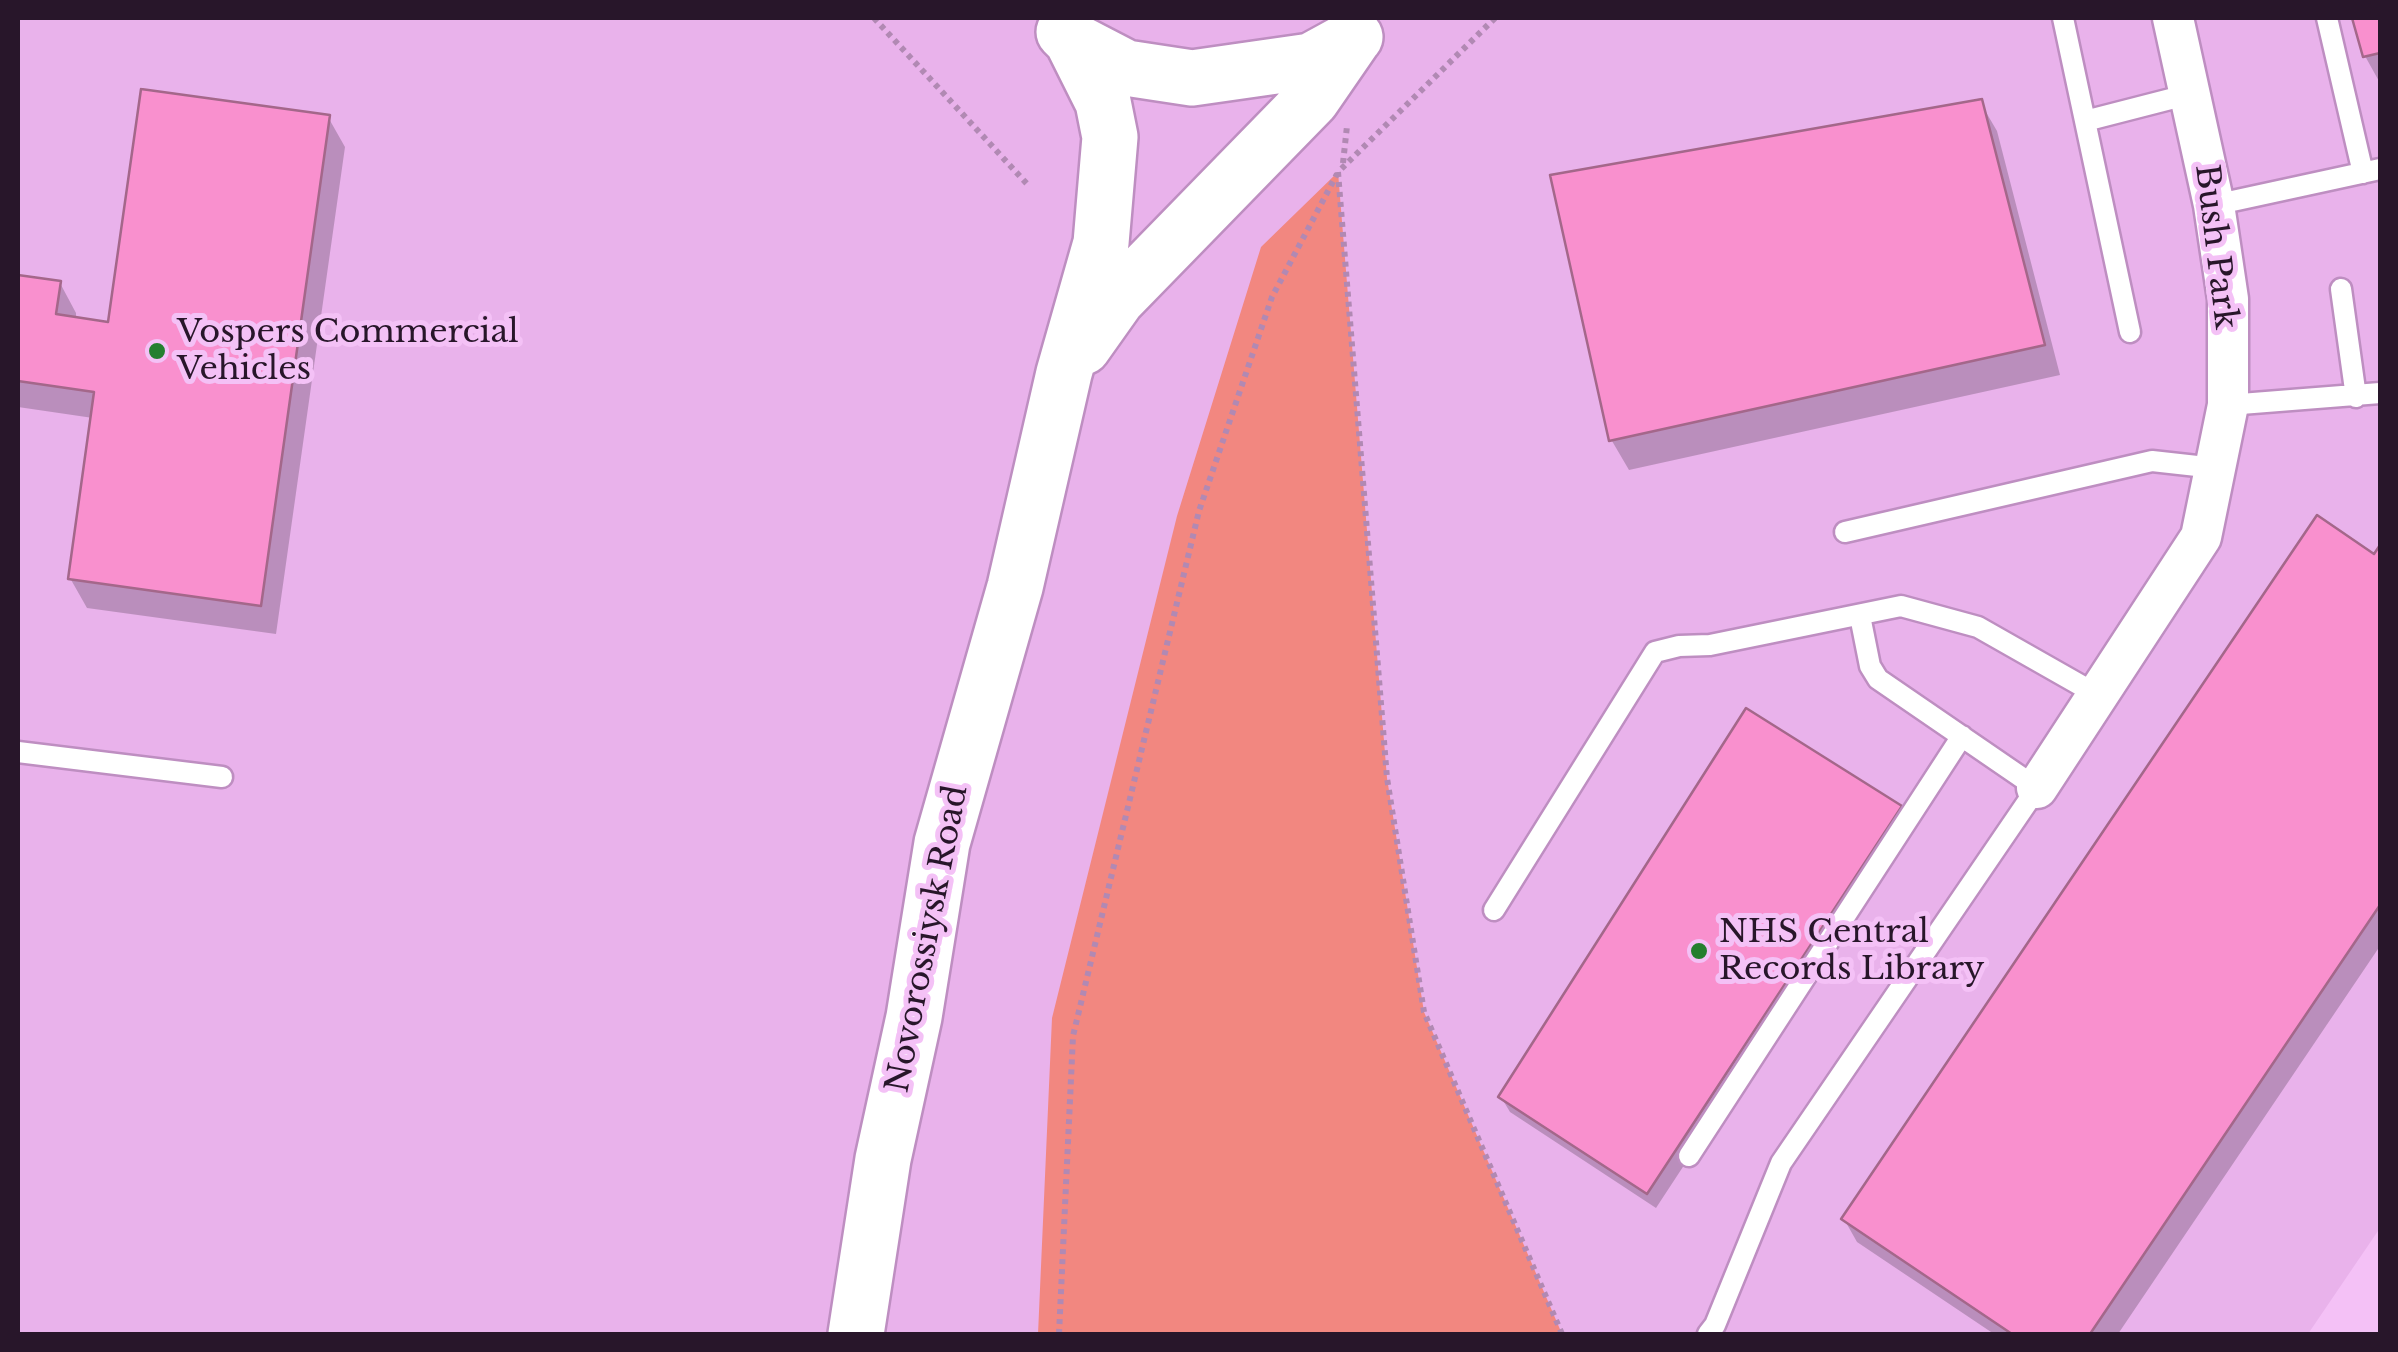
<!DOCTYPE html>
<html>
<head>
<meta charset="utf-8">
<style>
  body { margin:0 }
  #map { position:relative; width:2398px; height:1352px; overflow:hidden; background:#f4c1f6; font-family:"Libre Baskerville",serif }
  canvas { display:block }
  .frame { position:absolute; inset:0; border:20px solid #28162a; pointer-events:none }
</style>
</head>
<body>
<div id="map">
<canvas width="2398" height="1352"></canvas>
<div class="frame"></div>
</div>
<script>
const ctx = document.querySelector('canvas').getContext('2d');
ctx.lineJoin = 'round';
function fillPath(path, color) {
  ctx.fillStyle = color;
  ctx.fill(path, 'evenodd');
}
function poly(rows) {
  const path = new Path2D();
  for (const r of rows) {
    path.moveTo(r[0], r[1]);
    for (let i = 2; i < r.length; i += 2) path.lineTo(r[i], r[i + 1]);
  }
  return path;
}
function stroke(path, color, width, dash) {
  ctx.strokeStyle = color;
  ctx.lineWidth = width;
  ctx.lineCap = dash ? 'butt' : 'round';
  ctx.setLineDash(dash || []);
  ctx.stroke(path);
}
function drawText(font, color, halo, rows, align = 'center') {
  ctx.font = font + ' "Libre Baskerville",serif';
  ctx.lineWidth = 10;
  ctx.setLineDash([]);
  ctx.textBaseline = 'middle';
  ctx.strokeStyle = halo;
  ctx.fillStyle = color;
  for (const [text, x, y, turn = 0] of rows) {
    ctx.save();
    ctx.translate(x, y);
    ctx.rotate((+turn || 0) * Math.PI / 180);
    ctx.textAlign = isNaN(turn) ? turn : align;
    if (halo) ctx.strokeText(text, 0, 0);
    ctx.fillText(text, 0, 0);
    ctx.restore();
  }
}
fillPath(poly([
  [18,18,2380,18,2380,1228,2308,1334,18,1334]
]), '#e9b2eb');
fillPath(poly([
  [1338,172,1387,778,1424,1012,1562,1334,1038,1334,1052,1018,1177,516,1261,247]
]), '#f28780');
fillPath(poly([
  [2354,18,2380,18,2380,83,2365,56],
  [1980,102,1997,131,2060,375,1629,470,1612,441,1553,177],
  [328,117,345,147,276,634,87,608,70,578,93,418,18,407,18,277,60,283,76,313,76,320,110,324],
  [2380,549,2380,946,2118,1334,1994,1334,1857,1242,1844,1219],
  [1900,807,1909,822,1656,1208,1510,1112,1501,1097]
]), '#0003');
const building = poly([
  [2352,18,2380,18,2380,53,2363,57,2352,18],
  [141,89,330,115,261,606,68,579,94,392,18,381,18,275,61,281,56,314,108,322,141,89],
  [1982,99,2045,345,1609,441,1550,175,1982,99],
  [2317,515,2374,554,2380,545,2380,905,2090,1334,2012,1334,1841,1219,2317,515],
  [1746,708,1902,806,1647,1194,1498,1097,1746,708]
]);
fillPath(building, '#f990ce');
stroke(building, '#a4678a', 2.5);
const lane = poly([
  [2063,18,2085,121,2190,94],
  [2327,18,2363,173],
  [2085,121,2130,332],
  [2214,205,2380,169],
  [2341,289,2356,397],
  [2228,405,2380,393],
  [1845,532,2152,461,2215,468],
  [18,752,222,777],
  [1494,910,1655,652,1679,646,1710,645,1901,606,1978,627,2096,694],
  [1689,1156,1962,736],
  [1708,1334,1715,1325,1781,1163,2037,788,1878,679,1870,666,1860,616]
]);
const street = poly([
  [2037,788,2201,537,2228,405,2228,299,2214,205,2173,18]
]);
const secondary = poly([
  [1064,32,1072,40,1126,68,1192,78,1311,61,1355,37],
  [1083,347,1117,299,1312,99,1354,38],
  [856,1334,883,1159,914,1017,942,843,1015,587,1064,373,1101,243,1110,137,1103,102,1072,40]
]);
stroke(lane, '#be8ec1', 25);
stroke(street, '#be8ec1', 45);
stroke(secondary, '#be8ec1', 60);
stroke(poly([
  [874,18,1028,185],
  [1495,18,1338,172,1387,778,1424,1012,1562,1334],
  [1343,163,1347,126],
  [1059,1334,1073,1036,1199,511,1272,297,1337,174]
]), '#b189b3', 6, [5, 5]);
stroke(lane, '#fff', 20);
stroke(street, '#fff', 40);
stroke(secondary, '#fff', 55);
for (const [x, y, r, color] of [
  [157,351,10,"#247f2f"],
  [1699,951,10,"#247f2f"]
]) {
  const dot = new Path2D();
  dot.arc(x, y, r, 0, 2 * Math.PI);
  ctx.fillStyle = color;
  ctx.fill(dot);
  stroke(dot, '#f4c1f6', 4);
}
drawText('32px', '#28162a', '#f4c1f6', [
  ["Bush Park",2215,247,83],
  ["Novorossiysk Road",928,939,-79]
]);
drawText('32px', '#28162a', '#f4c1f6', [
  ["Vospers Commercial",177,333],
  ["Vehicles",177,370],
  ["NHS Central",1719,933],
  ["Records Library",1719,970]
], 'left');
</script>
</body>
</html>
